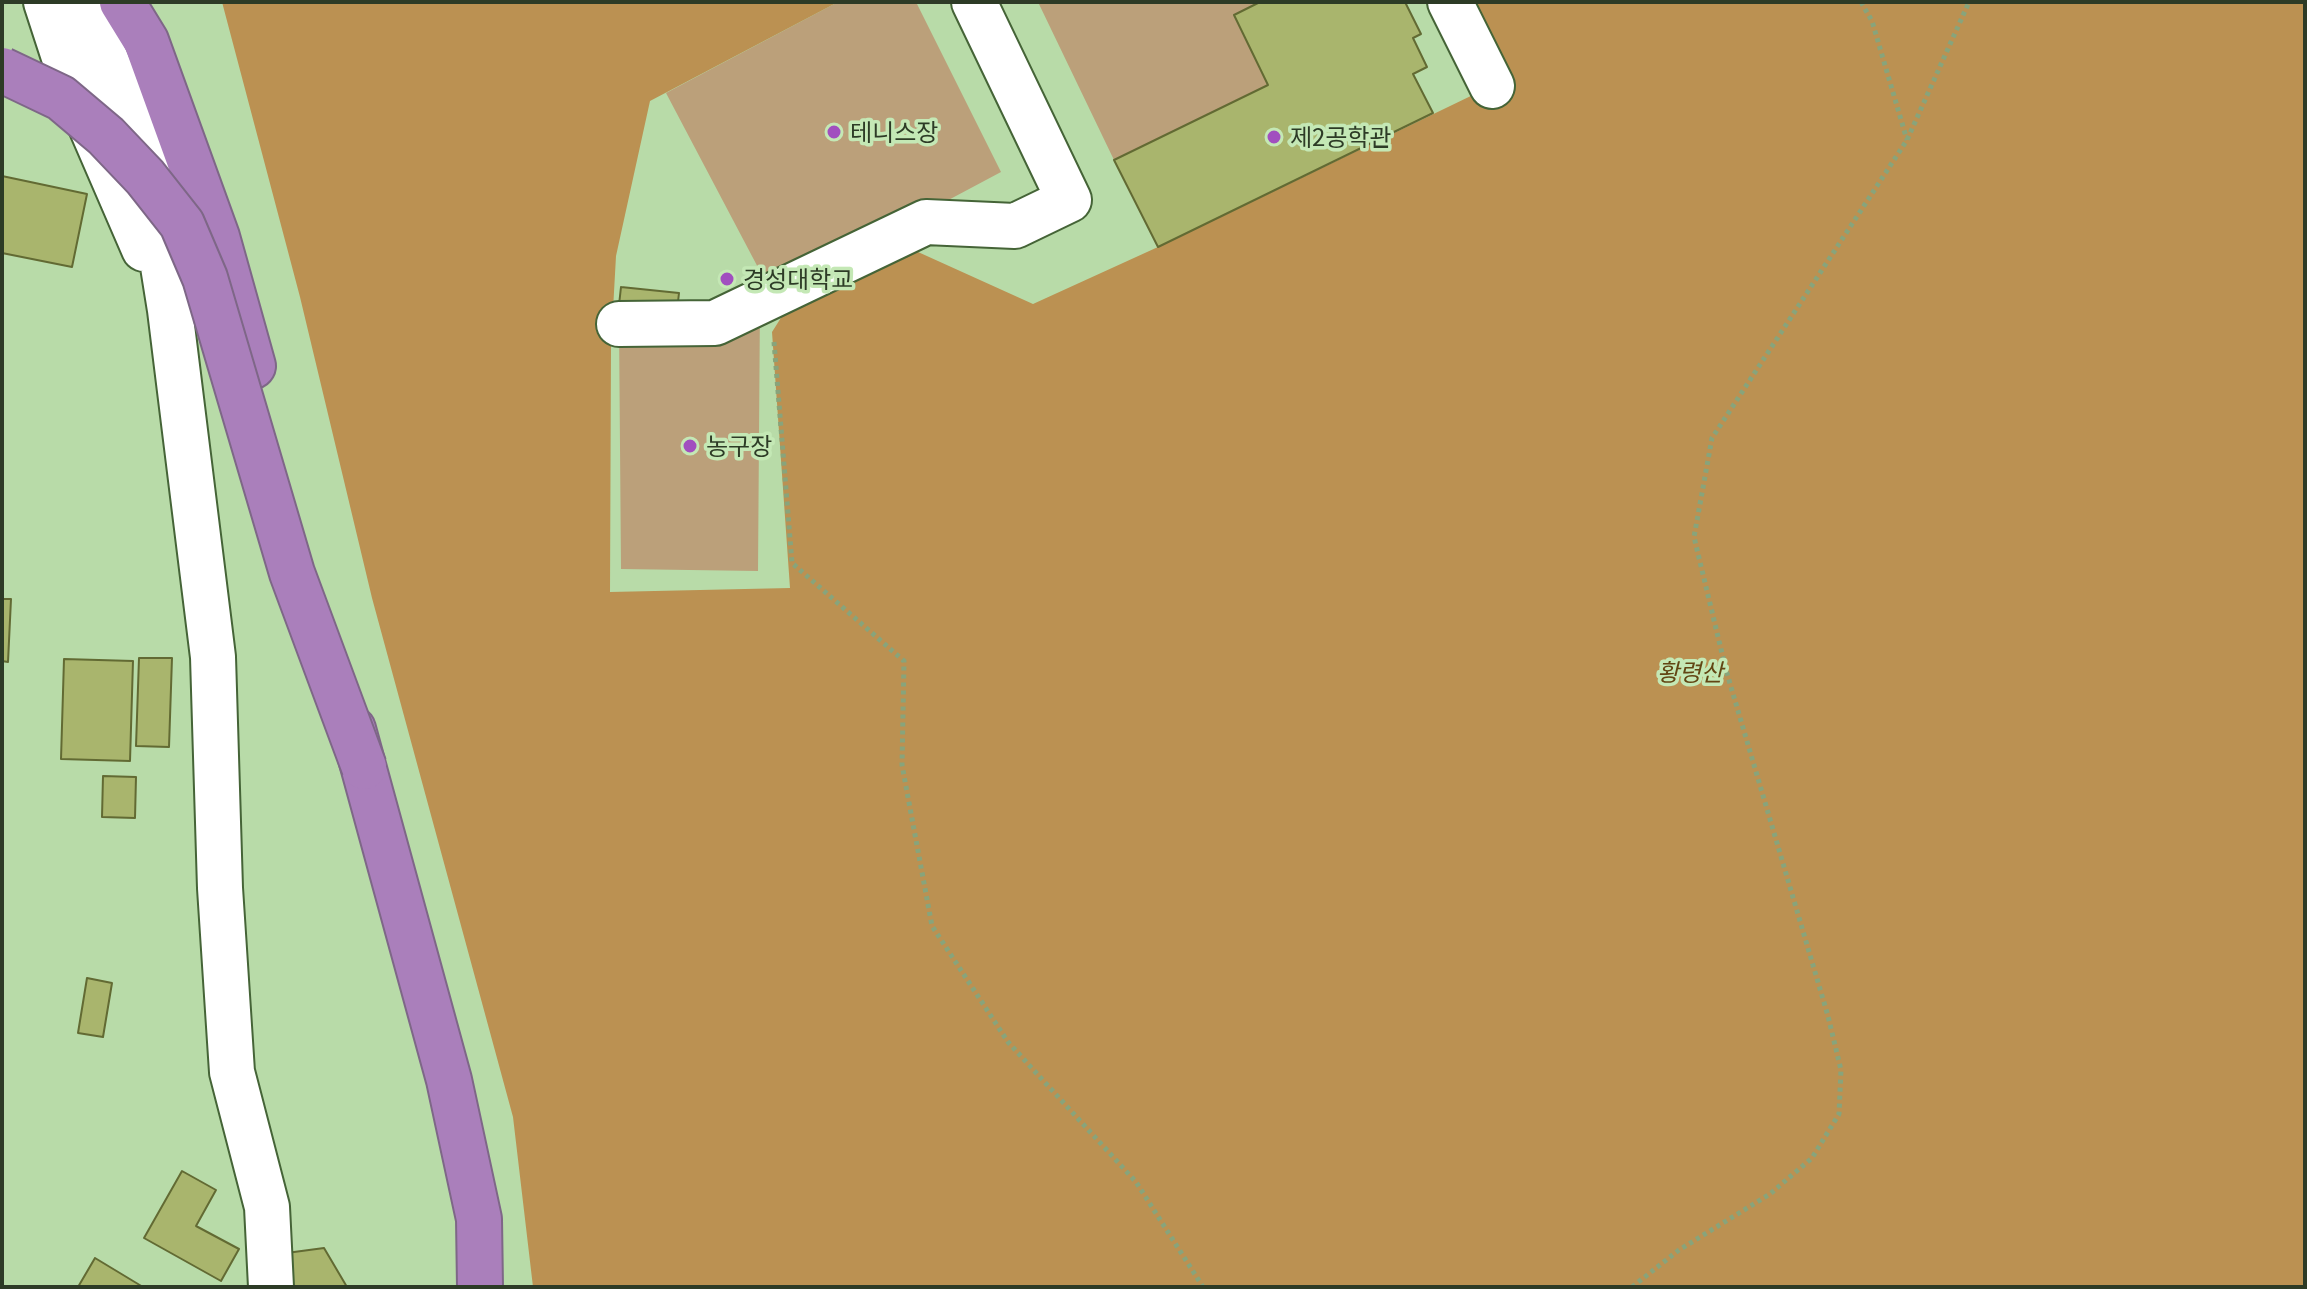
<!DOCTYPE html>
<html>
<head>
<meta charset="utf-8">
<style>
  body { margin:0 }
  #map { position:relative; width:2307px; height:1289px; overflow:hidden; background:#b8dba8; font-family:Georgia,serif }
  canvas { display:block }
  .frame { position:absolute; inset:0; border:4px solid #2d3b26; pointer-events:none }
</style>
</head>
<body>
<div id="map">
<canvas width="2307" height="1289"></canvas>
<div class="frame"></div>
</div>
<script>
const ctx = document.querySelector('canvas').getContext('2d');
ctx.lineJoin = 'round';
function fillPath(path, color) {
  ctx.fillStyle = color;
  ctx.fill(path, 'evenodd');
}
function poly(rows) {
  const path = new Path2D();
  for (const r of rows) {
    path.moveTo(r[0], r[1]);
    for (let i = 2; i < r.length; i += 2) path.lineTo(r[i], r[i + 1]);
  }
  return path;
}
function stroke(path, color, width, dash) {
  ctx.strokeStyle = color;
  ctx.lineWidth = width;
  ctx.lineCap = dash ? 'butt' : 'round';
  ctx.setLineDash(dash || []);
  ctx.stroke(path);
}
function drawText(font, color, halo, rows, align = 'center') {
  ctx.font = font + ' Georgia,"Noto Sans KR",serif';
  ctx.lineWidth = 7;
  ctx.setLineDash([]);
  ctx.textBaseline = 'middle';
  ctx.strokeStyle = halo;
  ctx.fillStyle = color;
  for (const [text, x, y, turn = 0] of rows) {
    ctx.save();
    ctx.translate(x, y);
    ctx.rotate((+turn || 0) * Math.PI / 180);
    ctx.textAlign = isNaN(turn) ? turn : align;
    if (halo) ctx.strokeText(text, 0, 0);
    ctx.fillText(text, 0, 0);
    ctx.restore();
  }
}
fillPath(poly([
  [838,2,916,2,1001,172,772,294,666,93],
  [1038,2,1260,2,1234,15,1268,85,1114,160],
  [760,301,758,571,621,569,619,324]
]), '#bba07a');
fillPath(poly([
  [222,2,838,2,650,101,616,256,611,346,610,592,790,588,772,332,791,302,907,247,1033,304,1158,247,1506,79,1469,2,2305,2,2305,1287,533,1287,513,1117,372,598,300,297]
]), '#bb9152');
const building = poly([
  [1260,2,1405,2,1421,34,1413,38,1427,67,1413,74,1433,113,1158,247,1114,160,1268,85,1234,15,1260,2],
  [2,176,87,194,72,267,2,253,2,176],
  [621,287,679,293,677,311,619,305,621,287],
  [2,599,11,599,8,662,2,661,2,599],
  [139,658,172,658,169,747,136,746,139,658],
  [64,659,133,661,130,761,61,759,64,659],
  [103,776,136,777,135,818,102,817,103,776],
  [87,978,112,983,103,1037,78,1033,87,978],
  [182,1171,216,1190,196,1226,239,1249,221,1281,144,1238,182,1171],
  [324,1248,347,1287,283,1287,279,1254,324,1248],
  [95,1258,143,1287,78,1287,95,1258]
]);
fillPath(building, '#a9b56d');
stroke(building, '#626a33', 2);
const minor = poly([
  [46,2,73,85,144,249],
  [81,2,144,147,170,310,213,657,220,888,232,1072,267,1207,271,1287],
  [1450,2,1492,86],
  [619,324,715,323,926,222,1015,226,1069,200,974,2]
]);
const highway = poly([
  [122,2,146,41,217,237,253,366],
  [353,729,449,1080,479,1219,480,1287]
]);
stroke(minor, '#456437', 48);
stroke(highway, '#7e6787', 48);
stroke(poly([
  [1861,2,1872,21,1907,140],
  [774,342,792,563,904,661,902,765,932,926,1008,1042,1136,1182,1203,1287],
  [1632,1287,1679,1250,1770,1194,1812,1158,1839,1114,1841,1070,1828,1016,1726,670,1694,537,1712,438,1907,140,1969,2]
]), '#88a47b', 5, [4, 4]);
stroke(minor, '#fff', 44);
stroke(highway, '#aa7fbb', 44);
const highwayBridge = poly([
  [2,70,61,98,106,136,145,177,182,224,205,278,292,573,364,767]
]);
stroke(highwayBridge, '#7e6787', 48, []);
stroke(highwayBridge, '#aa7fbb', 44);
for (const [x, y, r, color] of [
  [834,132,8,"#a14fbf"],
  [1274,137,8,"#a14fbf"],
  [727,279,8,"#a14fbf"],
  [690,446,8,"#a14fbf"]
]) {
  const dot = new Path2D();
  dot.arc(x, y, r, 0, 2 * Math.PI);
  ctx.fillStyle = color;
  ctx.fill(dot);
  stroke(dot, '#c4e8b5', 3);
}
drawText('24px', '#2d3b26', '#c4e8b5', [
  ["테니스장",850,132],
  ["제2공학관",1290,137],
  ["경성대학교",743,279],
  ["농구장",706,446]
], 'left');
drawText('italic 24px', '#624513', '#c4e8b5', [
  ["황령산",1690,672]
]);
</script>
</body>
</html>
